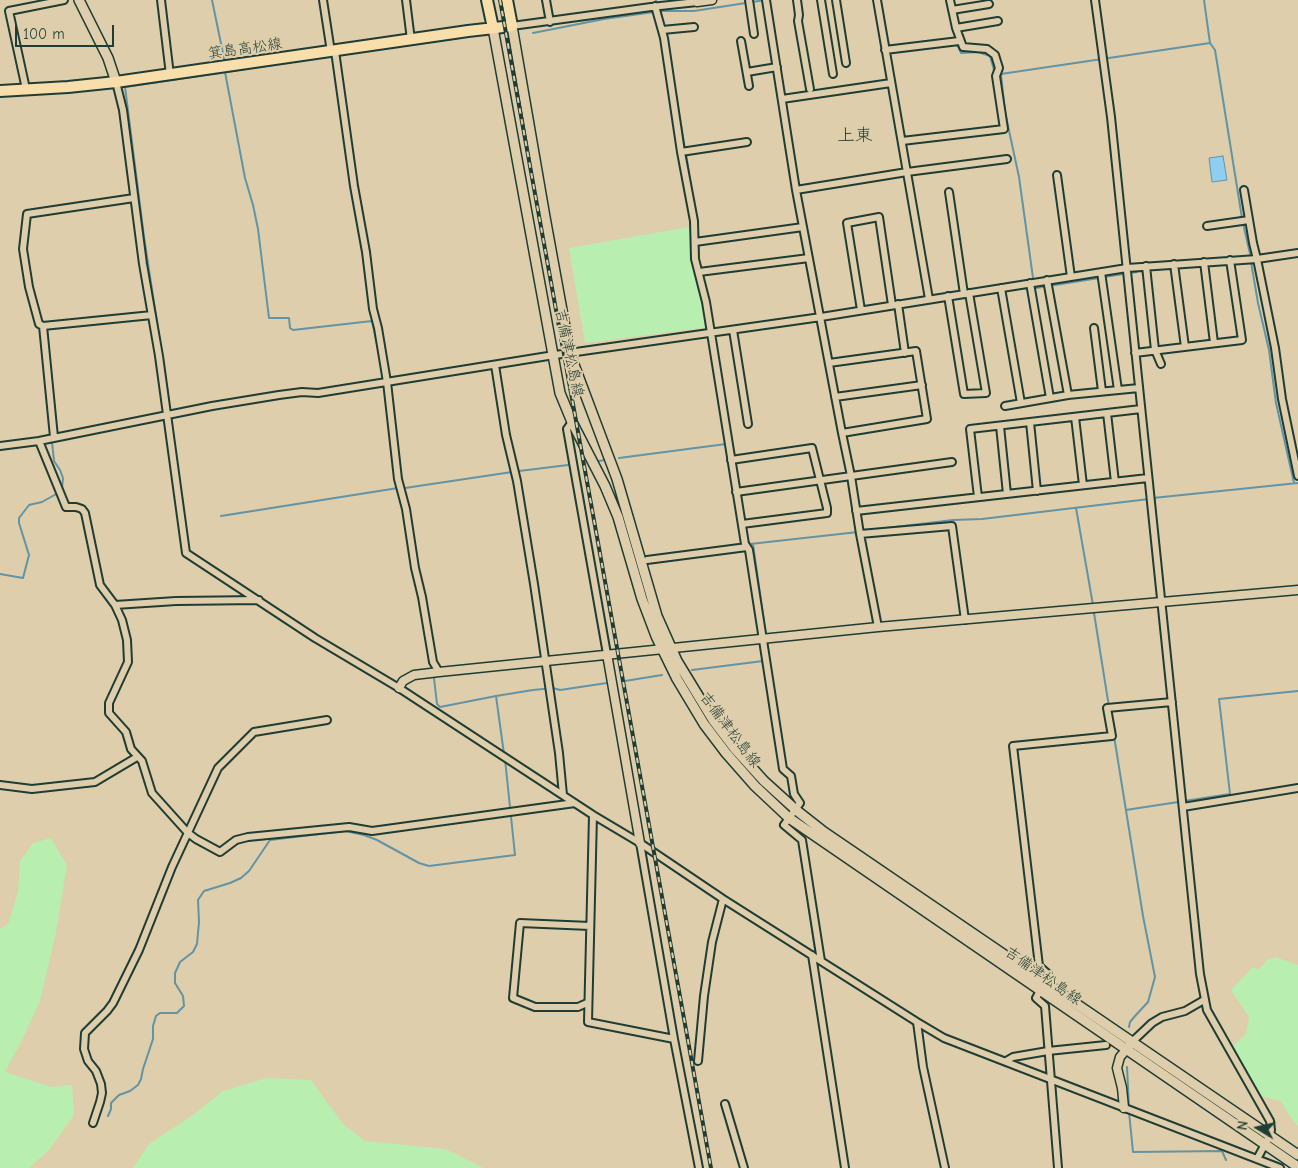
<!DOCTYPE html>
<html>
<head>
<meta charset="utf-8">
<style>
  body { margin:0 }
  #map { position:relative; width:1298px; height:1168px; overflow:hidden; background:#dfceab; font-family:"Comic Neue",sans-serif }
  canvas { display:block }
  .north { position:absolute; left:1233px; top:1103px; width:50px; height:50px; -webkit-text-stroke:4px #dfceab; paint-order:stroke; rotate:279deg; font-size:14px; font-weight:700; line-height:20px; text-align:center; color:#1f3d34 }
  .north::after { content:''; display:block; margin:auto; width:18px; height:22px; background:#1f3d34; clip-path:polygon(50% 0,100% 100%,50% 72%,0 100%) }
  .scale { position:absolute; left:15px; top:25px; width:99px; height:22px; box-sizing:border-box; border:2px solid #1f3d34; border-top:0; padding-left:6px; font-size:15px; line-height:18px; white-space:nowrap; color:#1f3d34; -webkit-text-stroke:4px #dfceab; paint-order:stroke }
</style>
</head>
<body>
<div id="map">
<canvas width="1298" height="1168"></canvas>
<div class="north">N</div>
<div class="scale">100 m</div>
</div>
<script>
const ctx = document.querySelector('canvas').getContext('2d');
ctx.lineJoin = 'round';
function fillPath(path, color) {
  ctx.fillStyle = color;
  ctx.fill(path, 'evenodd');
}
function poly(rows) {
  const path = new Path2D();
  for (const r of rows) {
    path.moveTo(r[0], r[1]);
    for (let i = 2; i < r.length; i += 2) path.lineTo(r[i], r[i + 1]);
  }
  return path;
}
function stroke(path, color, width, dash) {
  ctx.strokeStyle = color;
  ctx.lineWidth = width;
  ctx.lineCap = dash ? 'butt' : 'round';
  ctx.setLineDash(dash || []);
  ctx.stroke(path);
}
function drawText(font, color, halo, rows, align = 'center') {
  ctx.font = font + ' "Comic Neue","Klee One",sans-serif';
  ctx.lineWidth = 4;
  ctx.setLineDash([]);
  ctx.textBaseline = 'middle';
  ctx.strokeStyle = halo;
  ctx.fillStyle = color;
  for (const [text, x, y, turn = 0] of rows) {
    ctx.save();
    ctx.translate(x, y);
    ctx.rotate((+turn || 0) * Math.PI / 180);
    ctx.textAlign = isNaN(turn) ? turn : align;
    if (halo) ctx.strokeText(text, 0, 0);
    ctx.fillText(text, 0, 0);
    ctx.restore();
  }
}
fillPath(poly([
  [689,227,710,327,585,343,569,248],
  [51,838,67,865,56,932,40,1001,22,1040,5,1072,51,1087,72,1085,74,1115,49,1150,29,1168,0,1168,0,929,8,924,18,892,20,861,33,843],
  [1275,957,1298,965,1298,1126,1289,1116,1281,1101,1261,1096,1233,1046,1246,1034,1249,1017,1231,990,1253,967,1259,970,1267,960],
  [266,1078,311,1080,343,1124,365,1141,445,1149,483,1168,133,1168,149,1144,193,1115,223,1091]
]), '#b8eeb0');
const water = poly([
  [1223,156,1227,180,1212,182,1209,158,1223,156]
]);
fillPath(water, '#8fcef0');
stroke(water, '#6294a5', 1);
stroke(poly([
  [212,0,225,63],
  [656,0,656,1],
  [946,0,956,39],
  [1204,0,1210,43,1215,50,1242,218],
  [658,11,694,11,765,0],
  [533,33,604,19,654,12],
  [957,44,961,53,978,52,990,56,994,70,1001,74,1210,43],
  [338,55,460,38],
  [225,72,245,178,253,205,258,229,269,318,289,318,290,328,293,330,372,321,379,353],
  [1001,74,1005,112,1019,177,1033,278],
  [676,95,685,149],
  [686,154,694,206],
  [697,223,699,261,710,307],
  [1243,223,1251,258],
  [1251,262,1258,303,1269,350,1276,403,1294,483],
  [1104,277,1137,272],
  [1036,286,1036,288,1099,278],
  [169,401,144,237,125,87,333,56],
  [619,458,726,444],
  [599,461,605,460],
  [519,471,568,465],
  [405,488,512,472],
  [1153,498,1298,483],
  [1076,508,1093,605],
  [221,516,398,488],
  [870,530,953,520,982,519,1149,499],
  [747,539,750,544,858,532],
  [753,544,766,636],
  [413,573,418,593],
  [0,574,23,578,29,555,19,523,19,518,29,505,42,502,58,493,62,489,63,478,60,470,54,461,52,442],
  [1094,613,1109,707],
  [766,641,786,770],
  [692,670,763,661],
  [434,678,437,704,440,707,496,696],
  [625,681,662,675],
  [1114,736,1143,916,1155,977,1148,1002,1135,1016,1130,1022,1129,1027],
  [504,754,496,696,533,690,553,688,560,690,607,683],
  [788,777,790,794],
  [1126,810,1230,794,1219,699,1298,691],
  [799,843,816,956],
  [1127,1067,1129,1107],
  [1129,1112,1133,1152,1222,1151,1226,1160],
  [108,1116,111,1109,111,1103,119,1095,130,1091,138,1085,141,1079,143,1069,153,1039,153,1026,156,1016,160,1013,177,1013,184,1006,183,996,175,983,175,973,180,962,193,952,197,944,199,922,198,900,204,891,230,883,241,878,249,871,270,840,345,831,364,835,377,840,419,863,429,866,515,855,505,759]
]), '#6294a5', 2);
const minor = poly([
  [161,0,170,75],
  [323,0,331,52],
  [406,0,411,40],
  [546,0,550,22],
  [749,0,754,34],
  [766,0,796,190,842,433,851,476,860,534,878,627],
  [797,0,799,15,798,21,810,89],
  [821,0,833,74],
  [836,0,846,63],
  [877,0,929,299],
  [1095,0,1111,117,1200,974,1207,1010,1270,1121,1271,1130,1270,1135,1257,1159],
  [655,6,664,38,681,152,694,221,695,259,706,302,745,544,749,550,783,769,791,776,794,794,800,803,784,825,802,840,821,961],
  [952,10,989,4],
  [512,26,651,7,697,2,697,0],
  [956,28,998,21],
  [662,30,694,27],
  [741,41,749,86],
  [885,50,959,41],
  [335,51,354,186,366,252,373,309,378,328,387,382,398,479,406,509,415,568,422,597,433,662,439,672],
  [747,72,777,67],
  [116,82,123,110,143,264,159,356,186,553,315,638,399,688,593,815,640,843,723,899,917,1022,944,1038,1280,1168],
  [26,89,9,11,64,0],
  [782,99,891,83],
  [902,141,1004,129,996,76,999,68,995,55,987,49,963,47,956,28,950,0],
  [681,152,747,142],
  [1057,175,1071,277],
  [796,190,907,172,1007,159],
  [1244,190,1253,243,1257,259,1275,348,1282,399,1298,476],
  [949,192,964,294],
  [1207,226,1249,220],
  [695,242,803,227],
  [1204,262,1214,343],
  [1174,264,1185,347],
  [1146,266,1155,350,1161,364],
  [699,272,809,258],
  [1101,272,1118,390],
  [1047,280,1068,395],
  [1030,283,1050,398],
  [1001,288,1021,403],
  [948,296,964,394,986,393,969,293],
  [898,304,905,353],
  [861,310,847,223,879,217,892,305],
  [43,326,152,315],
  [1094,328,1102,391],
  [733,330,748,424],
  [1135,353,1242,340,1230,260],
  [829,363,916,351,927,419,842,433],
  [495,365,506,435,517,481,534,584,559,753,563,795],
  [835,397,922,385],
  [1005,406,1068,395,1139,388],
  [1107,413,1115,482],
  [1075,417,1083,485],
  [572,422,567,429,607,654],
  [1030,422,1037,491],
  [1000,426,1007,494],
  [54,437,43,326,39,324,29,287,23,249,27,214,134,198],
  [39,441,66,507,76,507,82,509,85,513,100,585,115,605,122,620,127,640,128,662,109,703,109,713,126,732,131,749,142,761,152,793,188,833,196,839,220,852,236,840,248,837,349,827,372,831,575,803],
  [0,446,39,441,212,406,279,395,302,392,318,393,548,356,821,317,1127,268,1257,259,1298,253],
  [731,460,812,448,827,508,827,513,742,524],
  [736,492,952,462],
  [978,497,970,429,1141,409],
  [856,511,1148,478],
  [860,534,952,526,965,620],
  [647,560,747,547],
  [115,605,176,601,259,600],
  [0,785,32,789,95,782,137,757],
  [1183,807,1298,788],
  [593,815,588,1022,674,1039],
  [640,843,674,1039,699,1168],
  [812,955,845,1168],
  [587,1003,578,1007,535,1007,513,998,520,923,590,926],
  [917,1022,923,1067,945,1168],
  [1133,1041,1152,1023,1162,1017,1185,1011,1204,1000],
  [698,1061,704,996,712,942,723,899],
  [1006,1061,1013,1057,1048,1051,1106,1045],
  [725,1104,744,1168],
  [93,1123,100,1102,102,1093,101,1084,96,1071,88,1061,84,1049,85,1033,107,1011,113,1003,139,950,172,867,218,768,254,732,327,720],
  [1058,1168,1045,1006,1036,998,1048,977,1048,974,1039,966,1013,746,1112,736,1107,708,1172,702]
]);
const tertiary = poly([
  [697,2,712,0],
  [607,654,640,843],
  [399,688,403,681,414,675,439,672,878,627,1298,590],
  [1124,1108,1122,1088,1117,1068,1120,1057,1130,1045]
]);
const secondary = poly([
  [79,0,108,58,116,82],
  [512,26,545,217,570,354,617,479,657,616,677,661,713,720,735,749,764,781,796,810,824,832,1298,1155],
  [493,28,560,393,572,422,605,486,618,517,642,599,656,636,677,679,704,724,726,753,755,786,789,818,1298,1167]
]);
const primary = poly([
  [487,0,493,28],
  [0,91,68,87,116,82,468,31,512,26,507,0]
]);
stroke(minor, '#1f3d34', 10);
stroke(tertiary, '#1f3d34', 11);
stroke(secondary, '#1f3d34', 12);
stroke(primary, '#1f3d34', 14);
stroke(minor, '#dfceab', 6);
stroke(tertiary, '#dfceab', 8);
stroke(secondary, '#dfceab', 9);
stroke(primary, '#f8deab', 10);
const rail = poly([
  [500,0,711,1168]
]);
stroke(rail, '#1f3d34', 4);
stroke(rail, '#dfceab', 2, [5.5]);
drawText('15px', '#1f3d34', '#dfceab', [
  ["箕島高松線",245,49,-8],
  ["吉備津松島線",569,353,78],
  ["吉備津松島線",730,730,53],
  ["吉備津松島線",1043,976,35]
]);
drawText('18px', '#1f3d34', '#dfceab', [
  ["上東",855,136]
]);
</script>
</body>
</html>
